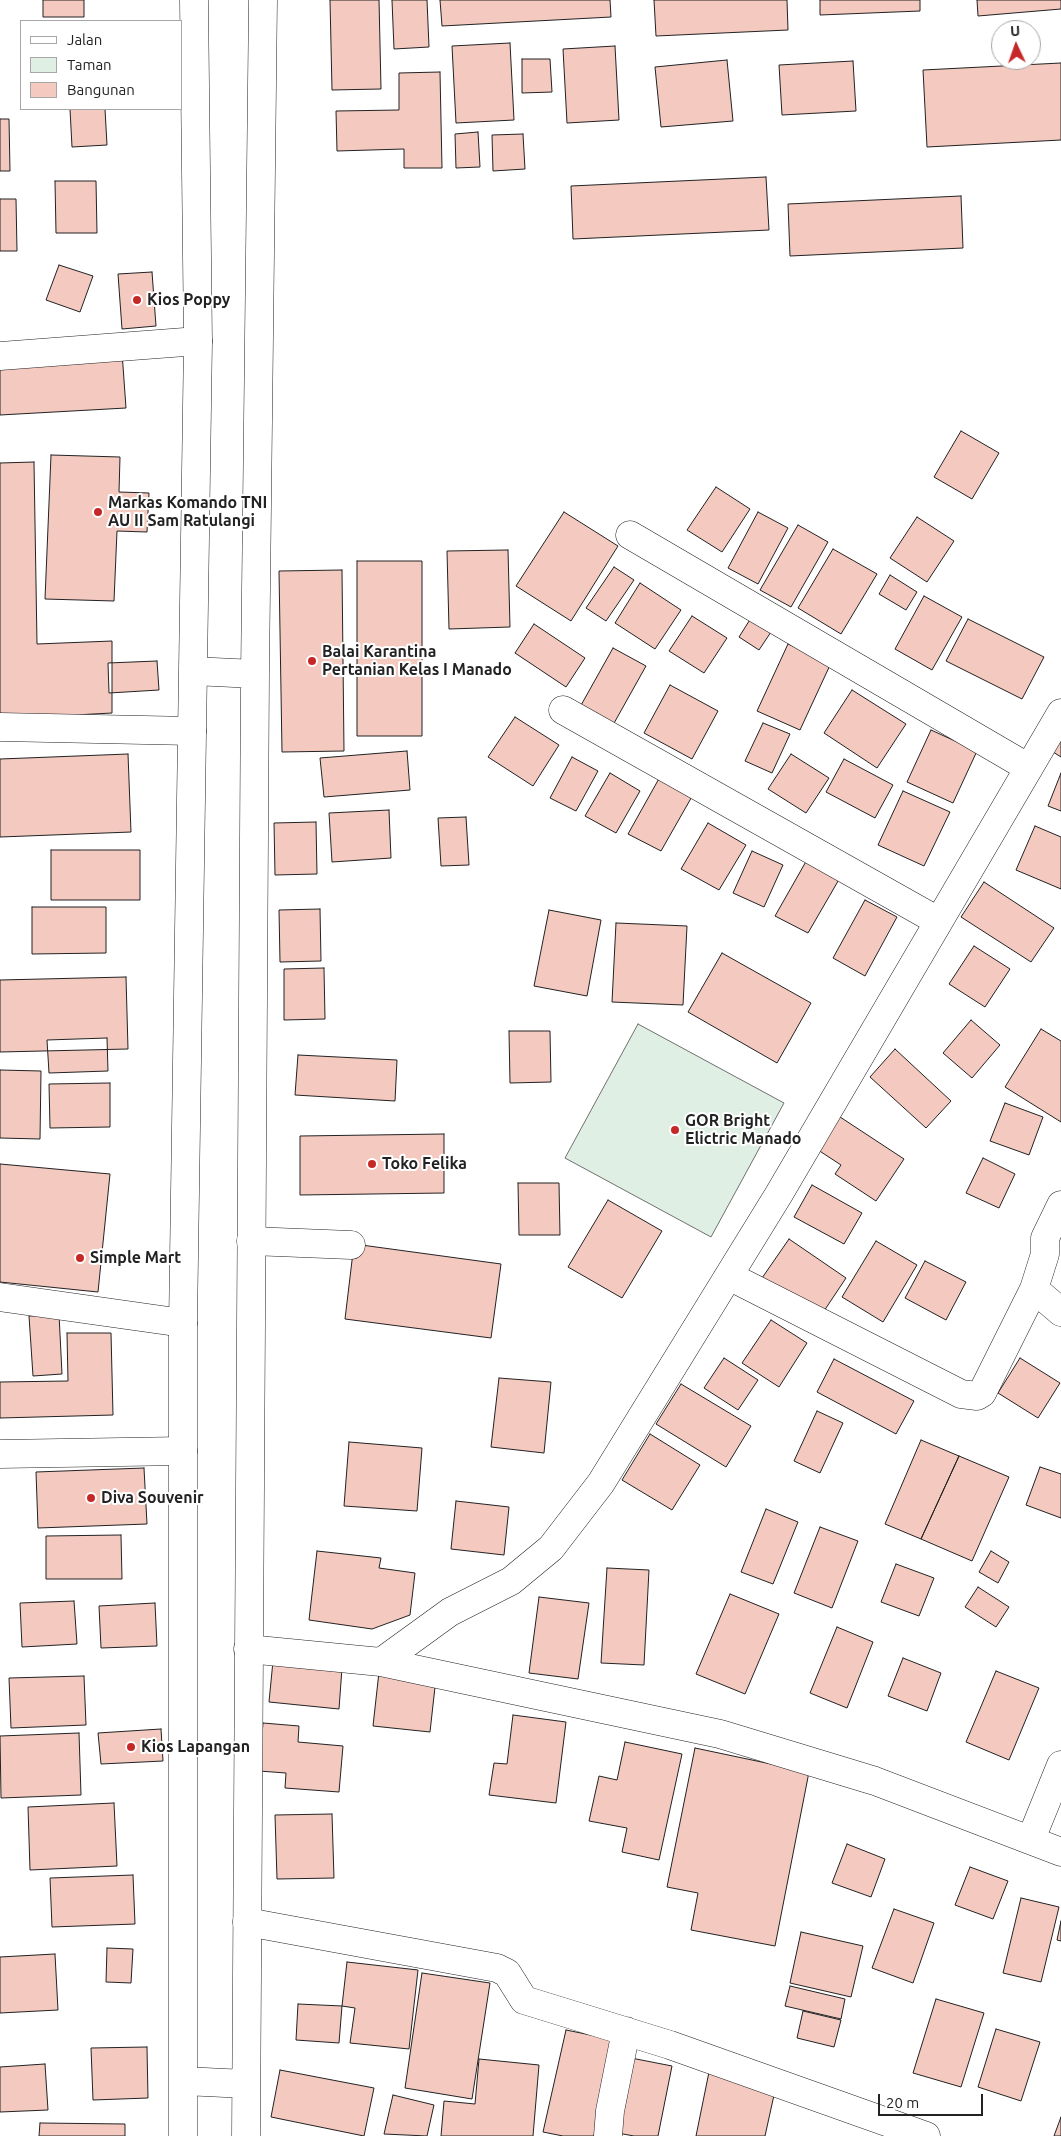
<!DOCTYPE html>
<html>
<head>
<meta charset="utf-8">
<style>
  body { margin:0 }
  #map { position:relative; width:1061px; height:2136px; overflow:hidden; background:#fff; font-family:Ubuntu,sans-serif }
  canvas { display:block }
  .legend { position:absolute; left:20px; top:20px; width:162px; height:90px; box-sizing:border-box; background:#fff; border:1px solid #a7a7a7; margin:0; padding:6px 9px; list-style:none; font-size:15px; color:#222 }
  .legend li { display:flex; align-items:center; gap:10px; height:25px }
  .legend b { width:25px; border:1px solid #a7a7a7 }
  .north { position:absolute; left:991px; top:20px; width:50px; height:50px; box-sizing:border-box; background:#fff; border:1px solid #a7a7a7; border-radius:50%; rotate:357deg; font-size:14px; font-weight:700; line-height:20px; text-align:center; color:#222 }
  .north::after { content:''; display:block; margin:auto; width:18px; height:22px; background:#c62828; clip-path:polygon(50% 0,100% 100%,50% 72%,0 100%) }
  .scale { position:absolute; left:878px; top:2094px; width:105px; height:22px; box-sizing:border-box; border:2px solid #222; border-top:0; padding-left:6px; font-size:15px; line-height:18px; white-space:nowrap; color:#222; -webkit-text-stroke:4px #fff; paint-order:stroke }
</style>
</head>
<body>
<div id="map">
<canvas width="1061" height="2136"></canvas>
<ul class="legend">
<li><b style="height:6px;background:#fff"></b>Jalan</li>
<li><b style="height:14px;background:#e0efe3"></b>Taman</li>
<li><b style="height:14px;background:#f3c9c0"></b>Bangunan</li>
</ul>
<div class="north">U</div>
<div class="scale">20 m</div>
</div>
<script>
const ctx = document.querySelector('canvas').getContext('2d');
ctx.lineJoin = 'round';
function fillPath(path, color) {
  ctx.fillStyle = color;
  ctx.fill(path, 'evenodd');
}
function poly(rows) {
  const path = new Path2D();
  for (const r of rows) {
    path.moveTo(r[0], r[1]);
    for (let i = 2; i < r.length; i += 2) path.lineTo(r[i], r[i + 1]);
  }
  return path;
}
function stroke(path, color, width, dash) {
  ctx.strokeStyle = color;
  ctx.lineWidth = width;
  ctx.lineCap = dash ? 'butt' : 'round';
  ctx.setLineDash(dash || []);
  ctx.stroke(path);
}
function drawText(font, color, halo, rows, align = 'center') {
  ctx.font = font + ' Ubuntu,sans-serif';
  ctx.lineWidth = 4;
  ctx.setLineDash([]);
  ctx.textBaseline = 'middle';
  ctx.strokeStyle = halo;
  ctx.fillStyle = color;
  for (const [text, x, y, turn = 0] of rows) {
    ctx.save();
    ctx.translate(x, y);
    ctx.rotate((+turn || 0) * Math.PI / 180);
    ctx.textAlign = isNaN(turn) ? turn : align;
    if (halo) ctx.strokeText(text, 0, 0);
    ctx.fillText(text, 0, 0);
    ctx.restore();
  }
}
const green = poly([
  [638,1024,784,1103,711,1237,565,1158,638,1024]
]);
fillPath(green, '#e0efe3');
stroke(green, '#6f6f6f', 1);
const building = poly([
  [43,0,84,0,84,17,43,17,43,0],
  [330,0,379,0,381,89,332,90,330,0],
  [392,0,427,0,429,47,394,49,392,0],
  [440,0,610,0,611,17,442,26,440,0],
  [654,0,787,0,788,30,656,36,654,0],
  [820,0,920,0,920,11,820,15,820,0],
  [977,0,1061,0,1061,9,978,16,977,0],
  [510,43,514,120,456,123,452,46,510,43],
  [615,46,619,120,567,123,563,49,615,46],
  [522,59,550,59,552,92,522,93,522,59],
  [727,60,733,121,661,127,655,67,727,60],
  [853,61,856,111,782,115,779,65,853,61],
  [1061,63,1061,140,927,147,923,70,1061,63],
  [440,72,442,168,404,168,404,149,337,151,336,111,399,110,399,73,440,72],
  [70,109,105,109,107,145,72,147,70,109],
  [0,119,9,119,10,171,0,171,0,119],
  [478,132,480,167,456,168,455,134,478,132],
  [523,134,525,169,493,171,492,135,523,134],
  [766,177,769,230,573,239,571,186,766,177],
  [55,181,96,181,97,233,56,233,55,181],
  [961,196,963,248,790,256,788,204,961,196],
  [0,199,16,199,17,251,0,251,0,199],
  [59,265,93,276,80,312,46,300,59,265],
  [152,272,156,326,122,329,118,274,152,272],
  [122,352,126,408,0,415,0,361,122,352],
  [961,431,999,453,972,499,934,477,961,431],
  [51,455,120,457,119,492,149,493,147,532,117,531,114,601,45,599,51,455],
  [34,462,37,644,112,641,112,713,0,719,0,463,34,462],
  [716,487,750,509,722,552,687,530,716,487],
  [564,512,618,546,571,621,516,586,564,512],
  [758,512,788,528,758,584,728,568,758,512],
  [917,517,954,541,927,582,890,558,917,517],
  [798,525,828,542,791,607,760,590,798,525],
  [833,549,877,574,841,634,798,608,833,549],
  [508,550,510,627,449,629,447,551,508,550],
  [357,561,422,561,422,736,357,736,357,561],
  [614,567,634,580,606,621,586,608,614,567],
  [342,570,344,751,282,752,279,571,342,570],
  [890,575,917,592,906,610,879,594,890,575],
  [640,583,681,610,655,649,615,623,640,583],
  [924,596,962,617,932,670,895,649,924,596],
  [692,616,727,638,704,673,669,651,692,616],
  [751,618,771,632,759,650,739,637,751,618],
  [968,619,1044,657,1022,699,946,661,968,619],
  [534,624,585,658,566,687,515,653,534,624],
  [788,644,831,663,800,730,757,711,788,644],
  [613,648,646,666,613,725,580,707,613,648],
  [157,661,159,690,109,693,108,663,157,661],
  [670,685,718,711,692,759,644,733,670,685],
  [852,690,906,724,877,768,824,733,852,690],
  [1061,715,1061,757,1042,745,1061,715],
  [515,717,559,745,533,786,488,757,515,717],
  [763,723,790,734,772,773,745,761,763,723],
  [931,730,977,751,953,803,907,782,931,730],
  [407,751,410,790,324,797,320,758,407,751],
  [128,754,131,832,0,837,0,759,128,754],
  [791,754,829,778,806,813,768,789,791,754],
  [572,757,598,771,576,811,550,798,572,757],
  [844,759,893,785,875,818,826,792,844,759],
  [610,773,640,791,616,833,585,816,610,773],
  [1061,773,1061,811,1048,806,1061,773],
  [661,775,694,793,661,851,628,834,661,775],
  [903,791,950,812,924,866,878,845,903,791],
  [389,810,391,858,332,862,329,813,389,810],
  [466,817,469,865,441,866,438,818,466,817],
  [316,822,317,874,275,875,274,823,316,822],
  [708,823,746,845,719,890,681,869,708,823],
  [1035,826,1061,837,1061,889,1016,870,1035,826],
  [51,850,140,850,140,900,51,900,51,850],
  [752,851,783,865,764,907,733,893,752,851],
  [808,858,841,876,808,933,775,916,808,858],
  [984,882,1054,928,1031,962,961,917,984,882],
  [865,900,897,917,865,976,833,958,865,900],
  [32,907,106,907,106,953,32,954,32,907],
  [320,909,321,961,280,962,279,910,320,909],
  [549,910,601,920,587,996,534,986,549,910],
  [616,923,687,926,683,1005,612,1002,616,923],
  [974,946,1010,969,985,1007,949,984,974,946],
  [722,953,811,1003,777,1063,688,1012,722,953],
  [324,968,325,1019,284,1020,284,969,324,968],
  [126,977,128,1049,0,1052,0,980,126,977],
  [971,1020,1000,1045,972,1078,943,1053,971,1020],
  [1041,1029,1061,1041,1061,1122,1005,1087,1041,1029],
  [509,1031,550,1031,551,1082,510,1083,509,1031],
  [107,1038,108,1071,49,1073,47,1040,107,1038],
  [895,1049,951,1101,926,1128,870,1077,895,1049],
  [298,1055,397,1060,395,1101,295,1095,298,1055],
  [0,1070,41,1071,40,1139,0,1138,0,1070],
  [110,1083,110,1127,50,1128,49,1084,110,1083],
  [1005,1103,1043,1117,1029,1155,990,1141,1005,1103],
  [834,1113,904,1159,876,1201,835,1174,841,1165,812,1146,834,1113],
  [444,1134,444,1193,300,1195,300,1136,444,1134],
  [983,1158,1015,1174,999,1208,966,1193,983,1158],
  [0,1164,110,1174,98,1292,0,1282,0,1164],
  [518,1183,559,1183,560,1235,519,1235,518,1183],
  [812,1185,862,1213,844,1244,794,1217,812,1185],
  [608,1200,662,1231,622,1298,568,1267,608,1200],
  [789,1239,846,1278,820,1317,762,1278,789,1239],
  [876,1241,917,1265,883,1322,842,1297,876,1241],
  [354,1244,501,1264,491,1338,345,1319,354,1244],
  [925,1261,966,1282,946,1320,905,1298,925,1261],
  [59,1314,62,1374,33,1376,29,1316,59,1314],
  [771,1320,807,1343,779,1387,742,1363,771,1320],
  [67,1333,111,1333,113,1415,0,1418,0,1382,68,1381,67,1333],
  [724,1358,758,1380,738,1410,704,1388,724,1358],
  [1020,1358,1060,1383,1038,1418,998,1393,1020,1358],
  [834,1359,914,1401,896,1434,817,1392,834,1359],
  [499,1378,551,1382,544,1453,491,1447,499,1378],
  [681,1384,751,1426,726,1467,656,1424,681,1384],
  [817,1411,843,1423,820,1473,794,1461,817,1411],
  [650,1434,700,1465,672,1510,622,1480,650,1434],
  [921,1440,959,1456,921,1539,885,1524,921,1440],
  [349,1442,422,1448,417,1511,344,1506,349,1442],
  [959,1456,1009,1477,972,1561,921,1539,959,1456],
  [1040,1467,1061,1474,1061,1518,1026,1505,1040,1467],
  [144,1468,147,1524,38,1528,36,1472,144,1468],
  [456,1501,509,1507,504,1555,451,1549,456,1501],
  [766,1509,798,1522,773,1584,741,1572,766,1509],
  [820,1527,858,1541,832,1608,794,1593,820,1527],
  [121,1535,122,1579,46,1579,46,1536,121,1535],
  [317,1551,381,1558,379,1568,415,1573,410,1615,372,1629,309,1620,317,1551],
  [991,1551,1009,1562,998,1583,979,1572,991,1551],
  [896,1564,934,1578,919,1616,881,1602,896,1564],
  [607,1568,649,1570,644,1665,601,1663,607,1568],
  [978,1587,1009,1607,996,1627,965,1607,978,1587],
  [730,1594,779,1614,745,1694,696,1674,730,1594],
  [539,1597,589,1603,578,1679,529,1673,539,1597],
  [74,1601,77,1644,22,1647,20,1603,74,1601],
  [155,1603,157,1646,101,1648,99,1606,155,1603],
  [837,1627,873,1642,847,1708,810,1693,837,1627],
  [903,1658,941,1673,927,1711,888,1696,903,1658],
  [273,1661,342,1668,339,1709,269,1702,273,1661],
  [996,1671,1039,1688,1009,1760,966,1742,996,1671],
  [379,1672,436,1678,430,1732,373,1726,379,1672],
  [84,1676,86,1725,11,1728,9,1678,84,1676],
  [513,1715,566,1722,556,1803,489,1795,494,1763,507,1764,513,1715],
  [263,1723,299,1726,298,1742,343,1746,339,1792,285,1788,286,1773,259,1771,263,1723],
  [161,1729,163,1761,101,1764,98,1733,161,1729],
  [79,1733,81,1795,1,1798,0,1736,79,1733],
  [625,1742,682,1754,659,1860,622,1852,627,1828,589,1821,599,1776,617,1780,625,1742],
  [695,1748,809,1772,775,1946,691,1930,698,1893,667,1887,695,1748],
  [114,1803,117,1866,30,1870,28,1807,114,1803],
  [332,1814,334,1878,277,1879,275,1815,332,1814],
  [847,1844,885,1859,871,1897,832,1883,847,1844],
  [970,1867,1008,1881,993,1919,955,1905,970,1867],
  [133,1875,135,1924,52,1927,50,1878,133,1875],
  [1021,1898,1059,1907,1041,1982,1003,1973,1021,1898],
  [894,1909,934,1923,913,1983,872,1968,894,1909],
  [1061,1921,1061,1941,1057,1940,1061,1921],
  [801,1932,863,1946,851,1997,790,1983,801,1932],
  [107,1948,133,1949,131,1983,106,1982,107,1948],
  [55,1954,58,2010,0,2013,0,1957,55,1954],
  [347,1962,418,1970,409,2049,350,2043,355,2008,342,2006,347,1962],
  [422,1973,490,1983,472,2099,405,2088,422,1973],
  [790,1986,845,1999,841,2019,785,2006,790,1986],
  [936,1999,984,2013,961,2087,913,2073,936,1999],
  [298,2004,342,2006,339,2043,296,2040,298,2004],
  [803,2011,841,2020,834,2047,797,2038,803,2011],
  [996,2029,1040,2042,1021,2101,978,2087,996,2029],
  [566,2030,615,2040,594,2136,563,2136,543,2132,566,2030],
  [147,2047,148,2098,93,2100,91,2048,147,2047],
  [626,2057,672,2066,658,2136,634,2136,612,2132,626,2057],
  [479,2059,539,2065,533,2136,441,2136,444,2101,475,2104,479,2059],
  [45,2064,48,2110,0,2112,0,2067,45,2064],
  [280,2070,374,2088,364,2136,271,2117,280,2070],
  [709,2072,776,2086,765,2136,696,2136,709,2072],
  [393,2095,434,2105,427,2136,384,2134,393,2095],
  [1061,2117,1061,2136,1054,2136,1061,2117],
  [40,2123,125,2124,125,2136,39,2136,40,2123]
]);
fillPath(building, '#f3c9c0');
stroke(building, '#222', 1);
const minor = poly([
  [0,356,198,341],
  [630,535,1029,768],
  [563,710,938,921],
  [0,727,192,731],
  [1061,1205,1045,1238,1045,1254,1034,1289,1061,1312],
  [251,1241,351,1245],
  [729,1276,961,1394,977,1396,982,1393,1034,1289],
  [0,1297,183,1323],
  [0,1454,183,1451],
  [248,1649,381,1662,720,1734,875,1781,1061,1852],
  [381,1662,450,1612,511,1581,551,1548,601,1483,779,1194,1061,713],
  [1031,1839,1061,1765],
  [247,1922,497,1968,507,1973,524,2000,670,2045,926,2136],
  [608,2136,610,2111,626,2031]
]);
const highway = poly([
  [193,671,255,674],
  [184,2081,246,2084],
  [183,2136,183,1323,198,341,194,0],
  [246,2136,255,674,263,0]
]);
stroke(minor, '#222', 29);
stroke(highway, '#222', 29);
stroke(minor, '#fff', 28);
stroke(highway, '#fff', 28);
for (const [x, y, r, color] of [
  [137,300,5,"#c62828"],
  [98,512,5,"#c62828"],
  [312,661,5,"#c62828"],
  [675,1130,5,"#c62828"],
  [372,1164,5,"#c62828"],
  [80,1258,5,"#c62828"],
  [91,1498,5,"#c62828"],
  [131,1747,5,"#c62828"]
]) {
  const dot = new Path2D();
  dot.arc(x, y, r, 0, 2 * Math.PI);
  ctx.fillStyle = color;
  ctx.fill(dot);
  stroke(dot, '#fff', 2);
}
drawText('bold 16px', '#222', '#fff', [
  ["Kios Poppy",147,300],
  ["Markas Komando TNI",108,503],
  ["AU II Sam Ratulangi",108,521],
  ["Balai Karantina",322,652],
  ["Pertanian Kelas I Manado",322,670],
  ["GOR Bright",685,1121],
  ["Elictric Manado",685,1139],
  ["Toko Felika",382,1164],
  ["Simple Mart",90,1258],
  ["Diva Souvenir",101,1498],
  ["Kios Lapangan",141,1747]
], 'left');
</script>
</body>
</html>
